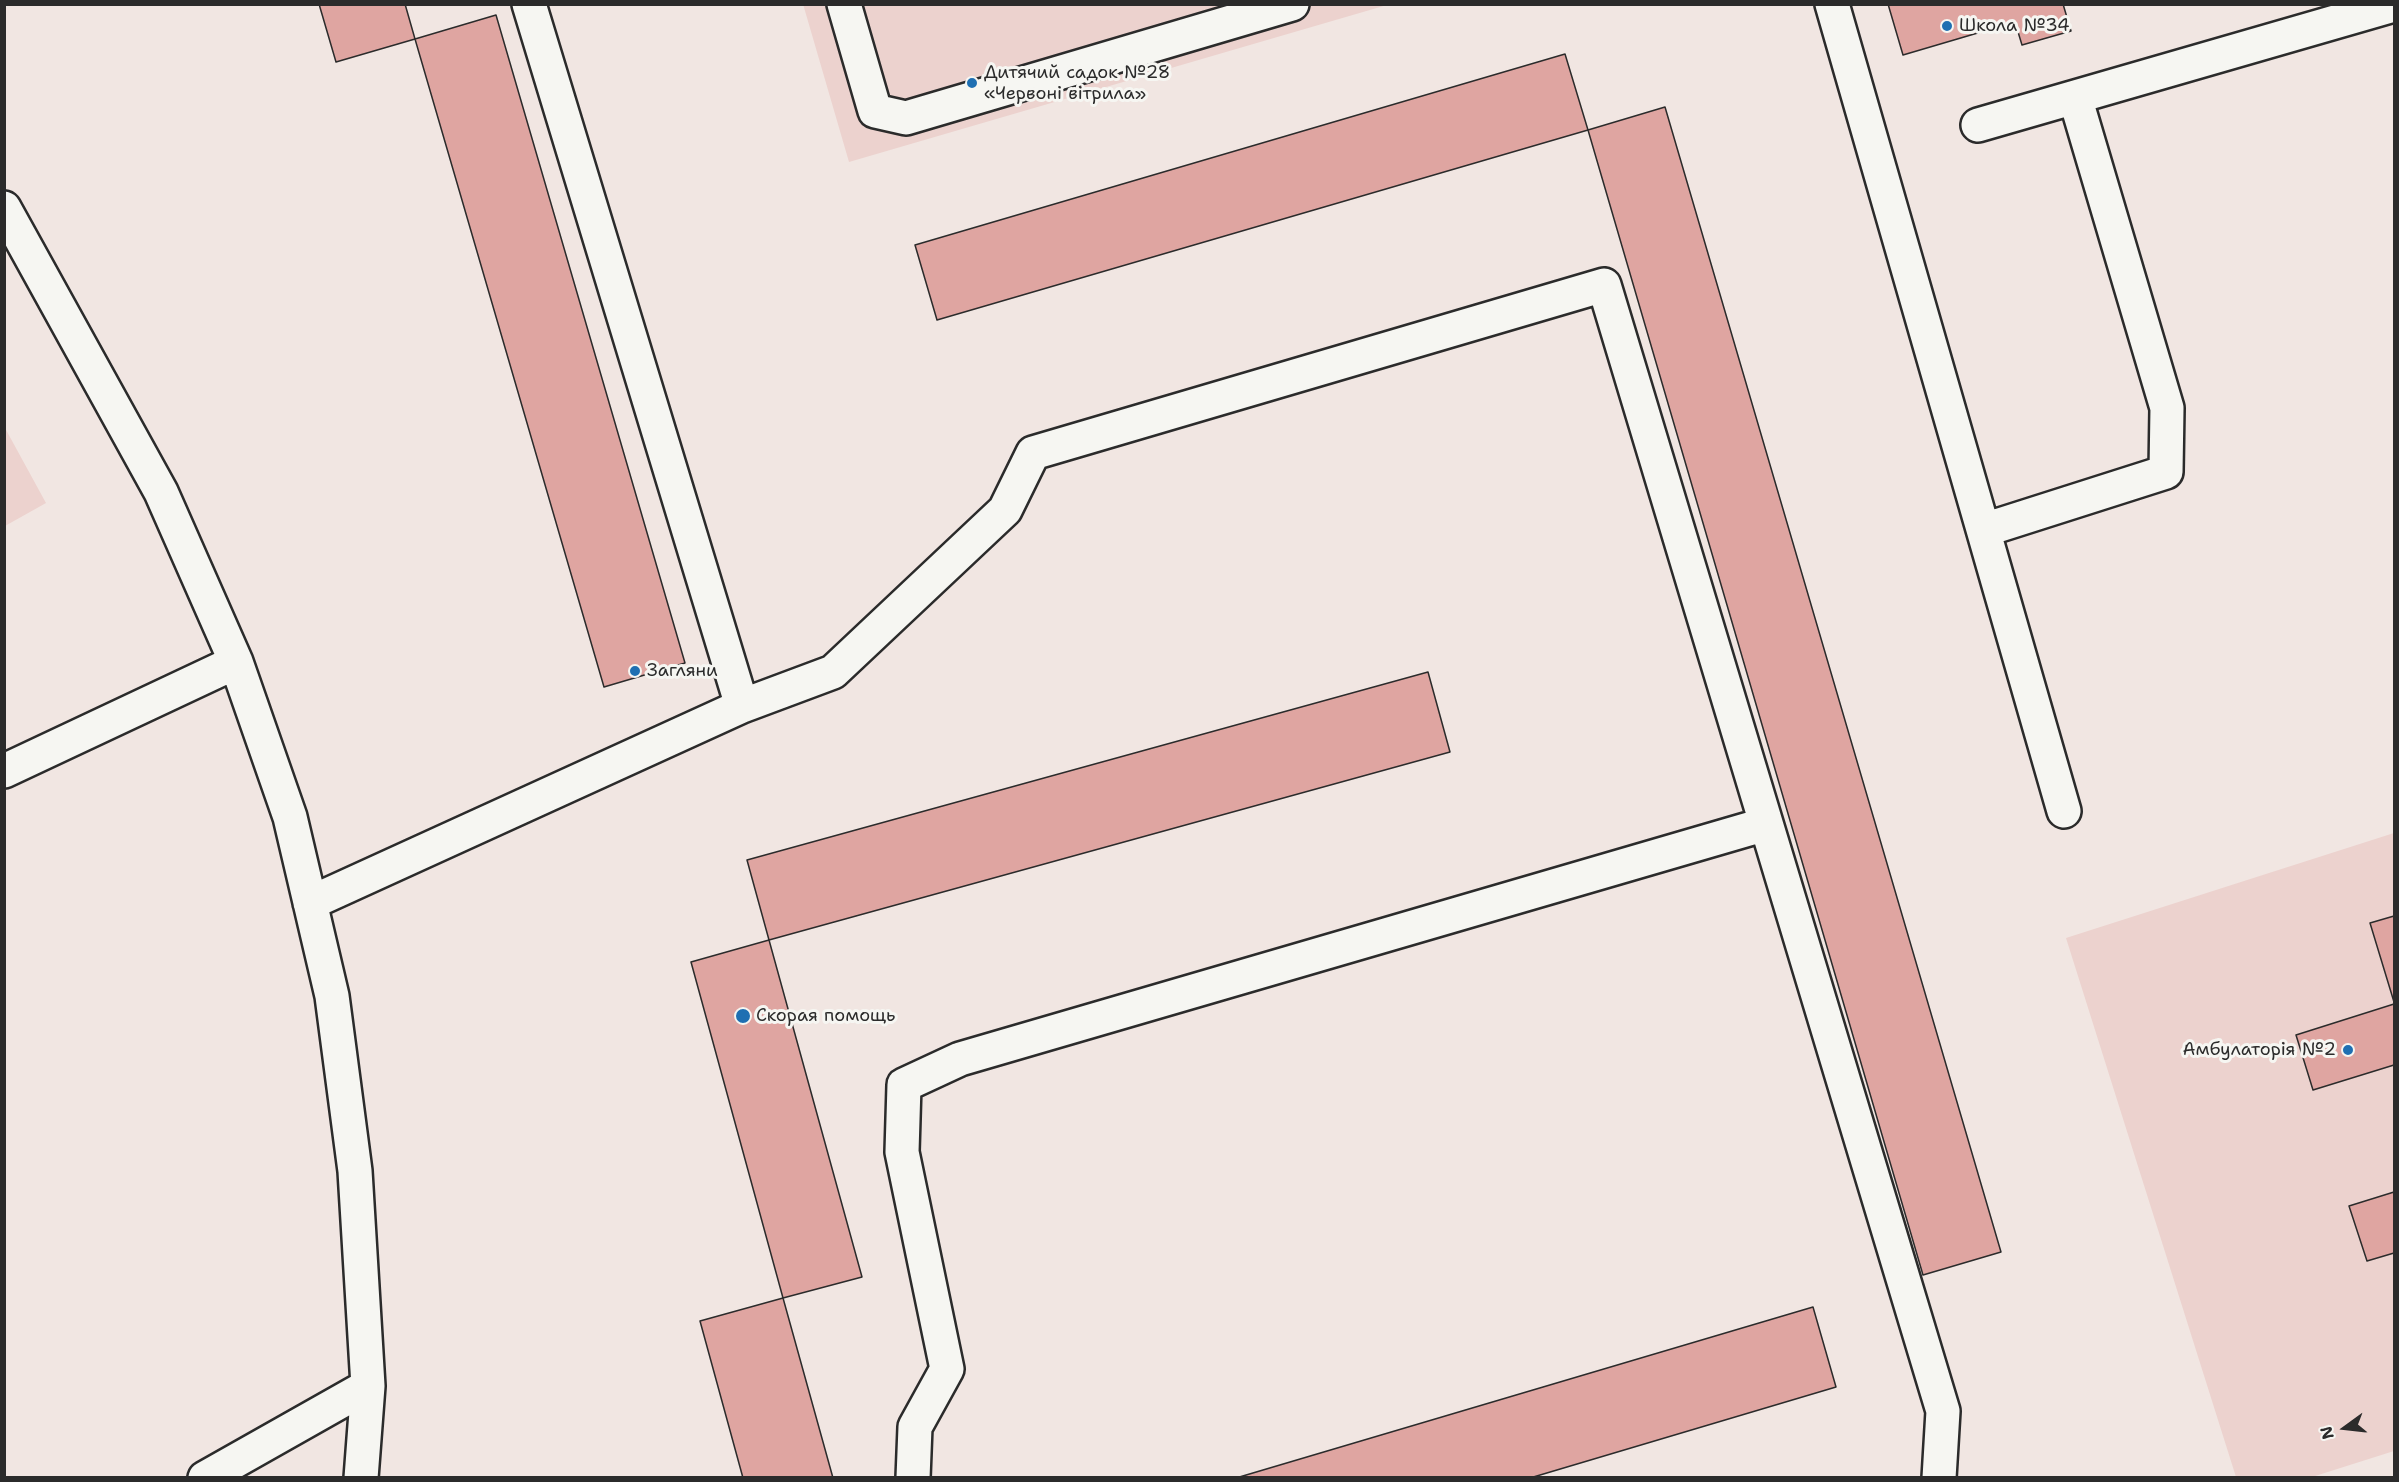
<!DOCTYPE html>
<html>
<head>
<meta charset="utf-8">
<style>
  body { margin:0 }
  #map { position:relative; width:2399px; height:1482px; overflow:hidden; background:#f1e6e2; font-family:"Shantell Sans",sans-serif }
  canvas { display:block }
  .frame { position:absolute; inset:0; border:6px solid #2b2b2b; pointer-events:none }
  .north { position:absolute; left:2315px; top:1398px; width:60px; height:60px; -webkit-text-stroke:4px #f6f6f2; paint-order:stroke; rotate:255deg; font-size:16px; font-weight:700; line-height:24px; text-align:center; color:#2b2b2b }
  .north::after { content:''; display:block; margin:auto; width:21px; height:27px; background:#2b2b2b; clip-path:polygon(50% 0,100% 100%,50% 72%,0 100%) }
</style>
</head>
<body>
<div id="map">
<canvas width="2399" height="1482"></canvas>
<div class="frame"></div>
<div class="north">N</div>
</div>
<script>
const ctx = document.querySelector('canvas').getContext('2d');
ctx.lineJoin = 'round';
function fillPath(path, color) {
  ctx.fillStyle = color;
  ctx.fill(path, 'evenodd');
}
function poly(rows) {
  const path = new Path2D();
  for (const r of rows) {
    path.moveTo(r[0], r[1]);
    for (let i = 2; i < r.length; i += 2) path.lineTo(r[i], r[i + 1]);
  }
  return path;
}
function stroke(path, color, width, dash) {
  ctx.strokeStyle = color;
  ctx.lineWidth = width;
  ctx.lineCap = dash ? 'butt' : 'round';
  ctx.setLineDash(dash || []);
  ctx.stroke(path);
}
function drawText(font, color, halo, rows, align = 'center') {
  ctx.font = font + ' "Shantell Sans",sans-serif';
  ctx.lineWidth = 6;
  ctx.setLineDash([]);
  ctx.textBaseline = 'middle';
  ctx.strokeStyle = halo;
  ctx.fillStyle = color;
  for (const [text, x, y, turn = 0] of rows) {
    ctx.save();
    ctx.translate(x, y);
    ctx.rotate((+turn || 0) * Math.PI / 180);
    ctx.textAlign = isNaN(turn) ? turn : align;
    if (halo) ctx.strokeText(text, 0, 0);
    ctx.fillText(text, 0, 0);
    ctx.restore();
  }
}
fillPath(poly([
  [803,4,1387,5,849,162],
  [5,428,46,503,5,526,4,526],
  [2394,833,2394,1451,2312,1477,2236,1477,2066,938]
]), '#ecd2ce');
const building = poly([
  [319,4,405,4,415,39,336,62,319,4],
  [1888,4,2063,4,2071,31,2022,45,2015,22,1903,55,1888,4],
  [496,15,685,663,604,687,415,39,496,15],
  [1565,54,1588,130,937,320,915,245,1565,54],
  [1665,107,2001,1252,1923,1275,1588,130,1665,107],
  [1428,672,1450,752,769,940,747,860,1428,672],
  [2394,916,2394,1002,2370,923,2394,916],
  [769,940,862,1277,783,1298,691,962,769,940],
  [2394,1004,2394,1065,2313,1090,2296,1035,2394,1004],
  [2394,1192,2394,1253,2367,1261,2349,1206,2394,1192],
  [783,1298,833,1478,743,1478,700,1321,783,1298],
  [1813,1307,1836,1387,1530,1478,1236,1478,1813,1307]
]);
fillPath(building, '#dfa5a1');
stroke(building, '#2b2b2b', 1.5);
const minor = poly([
  [529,4,742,706],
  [844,4,875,111,906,118,1292,4],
  [1832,4,2064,811],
  [1978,125,2394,5],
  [4,208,161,492,236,662,290,817,332,996,355,1171,368,1386,361,1478],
  [1984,530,2166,472,2167,408,2075,97],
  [4,771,236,662],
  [310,903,742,706,833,672,1005,510,1033,453,1604,285,1943,1411,1939,1478],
  [205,1478,368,1386],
  [913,1478,915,1427,947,1369,902,1152,904,1085,960,1059,1766,824]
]);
stroke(minor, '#2b2b2b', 38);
stroke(minor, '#f6f6f2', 33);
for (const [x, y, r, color] of [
  [1947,26,6,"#1f6fb2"],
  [972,83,6,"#1f6fb2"],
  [635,671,6,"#1f6fb2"],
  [743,1016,8,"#1f6fb2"],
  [2348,1050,6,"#1f6fb2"]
]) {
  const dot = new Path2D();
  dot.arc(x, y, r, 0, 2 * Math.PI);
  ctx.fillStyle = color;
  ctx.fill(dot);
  stroke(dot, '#f6f6f2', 2);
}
drawText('18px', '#2b2b2b', '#f6f6f2', [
  ["Школа №34",1959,26],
  ["Дитячий садок №28",984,73],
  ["«Червоні вітрила»",984,94],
  ["Загляни",647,671],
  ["Скорая помощь",756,1016],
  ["Амбулаторія №2",2336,1050,"right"]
], 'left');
</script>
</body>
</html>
